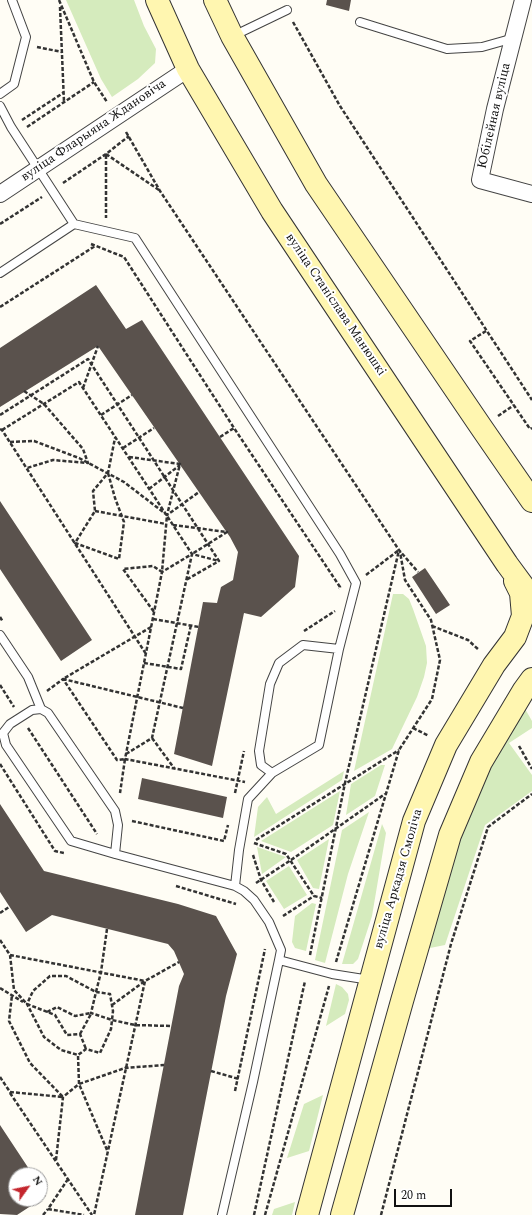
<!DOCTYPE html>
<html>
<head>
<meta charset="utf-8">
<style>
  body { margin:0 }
  #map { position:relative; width:532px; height:1215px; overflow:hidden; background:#fffdf5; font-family:Spectral,serif }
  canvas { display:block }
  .north { position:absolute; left:8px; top:1167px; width:40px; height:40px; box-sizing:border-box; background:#fff; border:1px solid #a0a0a0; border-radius:50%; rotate:57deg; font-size:11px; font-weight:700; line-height:16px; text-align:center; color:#111 }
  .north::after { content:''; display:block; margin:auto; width:14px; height:18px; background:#c4262e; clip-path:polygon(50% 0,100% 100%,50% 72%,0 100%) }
  .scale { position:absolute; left:394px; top:1189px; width:58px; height:18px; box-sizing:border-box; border:2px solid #111; border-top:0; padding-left:5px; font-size:12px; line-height:14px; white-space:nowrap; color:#111; -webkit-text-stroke:3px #fff; paint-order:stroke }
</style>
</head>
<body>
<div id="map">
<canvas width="532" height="1215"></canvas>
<div class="north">N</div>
<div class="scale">20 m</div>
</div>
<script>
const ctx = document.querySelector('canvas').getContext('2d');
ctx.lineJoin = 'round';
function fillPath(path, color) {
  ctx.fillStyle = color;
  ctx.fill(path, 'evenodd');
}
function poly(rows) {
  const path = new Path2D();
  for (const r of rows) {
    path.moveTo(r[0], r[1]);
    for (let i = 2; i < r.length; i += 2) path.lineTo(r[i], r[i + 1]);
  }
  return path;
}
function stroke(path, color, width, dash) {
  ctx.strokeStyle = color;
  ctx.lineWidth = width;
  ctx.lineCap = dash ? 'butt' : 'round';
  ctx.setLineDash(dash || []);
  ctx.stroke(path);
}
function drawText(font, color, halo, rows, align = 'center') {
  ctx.font = font + ' Spectral,serif';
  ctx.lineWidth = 4;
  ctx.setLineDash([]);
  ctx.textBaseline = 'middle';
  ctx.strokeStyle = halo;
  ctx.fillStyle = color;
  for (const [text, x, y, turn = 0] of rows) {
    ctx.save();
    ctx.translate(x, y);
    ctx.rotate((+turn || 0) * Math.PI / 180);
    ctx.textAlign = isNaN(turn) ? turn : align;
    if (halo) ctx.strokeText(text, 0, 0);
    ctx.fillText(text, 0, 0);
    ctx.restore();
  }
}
fillPath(poly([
  [66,0,134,0,144,26,156,49,155,63,138,79,112,97,101,79],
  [393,594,403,594,409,599,413,609,426,646,427,663,424,677,417,697,392,749,354,771],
  [524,707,532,721,532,728,509,743,532,775,532,791,485,825,445,945,425,949,469,808,484,775],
  [381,765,385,765,375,796,346,815,351,784],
  [344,771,342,780,254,837,258,807,267,797,276,814],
  [340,791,333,825,291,852,261,841],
  [369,812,348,874,325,963,315,960,342,830],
  [382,824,386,833,372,916,358,959,353,964,342,964],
  [329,839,319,889,313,888,297,860],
  [257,847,286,857,262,874],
  [289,866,307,895,284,909,266,881],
  [312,903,316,904,306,951,295,948,292,942,295,916],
  [336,984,342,987,348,994,349,1000,345,1014,326,1026],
  [323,1095,309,1151,287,1158,304,1104],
  [295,1202,292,1215,272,1215,274,1209]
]), '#d5ebbd');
fillPath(poly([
  [327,0,351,0,349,11,326,5],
  [96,285,126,329,142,320,299,556,295,587,261,617,244,613,212,766,174,754,203,602,217,603,221,587,233,580,238,552,230,537,98,346,0,407,0,348],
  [0,501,92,640,61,661,0,569],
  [425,568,450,605,436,614,412,577],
  [142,778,227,797,223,818,138,799],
  [0,804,44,871,178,904,216,916,237,954,226,996,183,1215,135,1215,179,986,184,974,174,951,168,944,52,915,26,932,0,892],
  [0,1125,33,1175,16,1175,16,1199,40,1199,40,1187,46,1196,17,1215,0,1214]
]), '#5a524d');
const lane = poly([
  [360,22,447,49,482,47,514,38],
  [233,36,287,10],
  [0,94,14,84,26,37,12,0],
  [0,106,11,127,74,224,135,238,340,554,356,583,339,649,319,745,272,773,248,799,239,850,235,886],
  [0,273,74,224],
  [0,635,28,677,41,709],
  [272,773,261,765,259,751,270,684,279,663,303,645,339,649],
  [115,854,118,825,115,811,48,713,41,709,32,710,10,724,3,733,6,745,71,841,115,854,235,886,244,891,254,900,269,922,281,950,279,960,253,1082,222,1215],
  [279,960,332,974,370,980]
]);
const street = poly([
  [523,0,495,109,480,180,532,194],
  [0,194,188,69]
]);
const secondary = poly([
  [157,0,188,69,272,211,507,564,532,598],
  [215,0,232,36,316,184,481,427,532,501],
  [307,1215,414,821,446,745,494,665,515,637,523,616,521,593,515,581],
  [342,1215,402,1001,450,835,481,762,524,690,532,679]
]);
stroke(lane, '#444', 10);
stroke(street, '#444', 18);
stroke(secondary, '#333', 24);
stroke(poly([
  [59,0,94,82,107,102],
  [60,7,64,102],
  [293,22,340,106,532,400],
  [37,47,62,52],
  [22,120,63,93],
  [27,127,94,82],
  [126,132,160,191,399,550,418,572],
  [106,154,159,190],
  [106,155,106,218],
  [63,183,106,154,129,136],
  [0,224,42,197],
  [91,244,124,257,234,428,340,587,339,589],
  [0,307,95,246],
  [486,331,470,341,530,429,532,428],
  [83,388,98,346],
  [24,391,44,404,83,449,88,463,53,460,27,468],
  [0,415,88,359,219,561,186,580],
  [101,415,132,395],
  [498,416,514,405],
  [0,429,2,430,146,654],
  [2,430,79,382,192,554,219,561],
  [220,437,234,428],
  [10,442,34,441,79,458,124,482,167,515,162,572,153,566,123,569,154,612],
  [123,448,154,428],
  [129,457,180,464,167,515,199,492],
  [108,473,115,498,124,522,119,559,75,543,95,511,93,491,108,473,115,438],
  [149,489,180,465],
  [95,511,166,524],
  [173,525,227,532,192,554],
  [366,575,399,550],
  [0,617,3,622],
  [153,619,199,627],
  [432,626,468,640,479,650],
  [151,627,63,679,183,708],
  [304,631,335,611],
  [144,663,181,669,191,625],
  [0,685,14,707],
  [47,691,63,679,117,760,125,759,120,793],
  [28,728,97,834],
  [413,728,429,736],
  [152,738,174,768],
  [519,746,532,769],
  [126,754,152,738,192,554,162,572,125,759,245,782],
  [0,764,55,851,64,853],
  [235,793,244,751],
  [132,821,224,841,228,825],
  [256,840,399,750],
  [254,843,286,854,314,896,322,898],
  [253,855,261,880,274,902],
  [256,883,291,860,385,794],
  [176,886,236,904],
  [0,913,9,907],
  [283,916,314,896],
  [107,929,101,972,96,992,66,976,50,976,33,991,27,1004,44,1037,61,1050,78,1055,86,1049,100,1053,111,1029,113,1011,110,994,96,992,91,1013,112,1020,135,1025,171,1026],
  [0,940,10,955,145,981,94,1215],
  [10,955,14,990,27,1004,55,1015,67,1035,80,1034,86,1049],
  [310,955,345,783,399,550],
  [336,962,399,750,432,699,440,660,431,620,405,580,400,552],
  [0,988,23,1002],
  [112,1005,145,981,179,962],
  [47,1012,57,1007,75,1016,91,1013],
  [80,1034,91,1014],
  [211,1071,239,1079],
  [0,1077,10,1092,63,1097,30,1063,9,1021,12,995],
  [235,1091,265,949],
  [10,1093,92,1215],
  [107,1150,79,1084,125,1068,164,1065],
  [56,1160,63,1097,79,1084,78,1055],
  [68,1179,48,1209,84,1215],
  [43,1215,48,1209],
  [254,1215,305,981],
  [265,1215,329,986],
  [381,1215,451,944,488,827,532,794]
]), '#333', 2.5, [4, 2]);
stroke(lane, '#fff', 8);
stroke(street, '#fff', 16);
stroke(secondary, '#fff6b0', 22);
drawText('13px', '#111', '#fff', [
  ["Юбілейная вуліца",495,116,-77],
  ["вуліца Фларыяна Ждановіча",94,131,-34],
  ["вуліца Станіслава Манюшкі",335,305,56],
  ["вуліца Аркадзя Смоліча",399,879,-74]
]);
</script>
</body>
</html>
